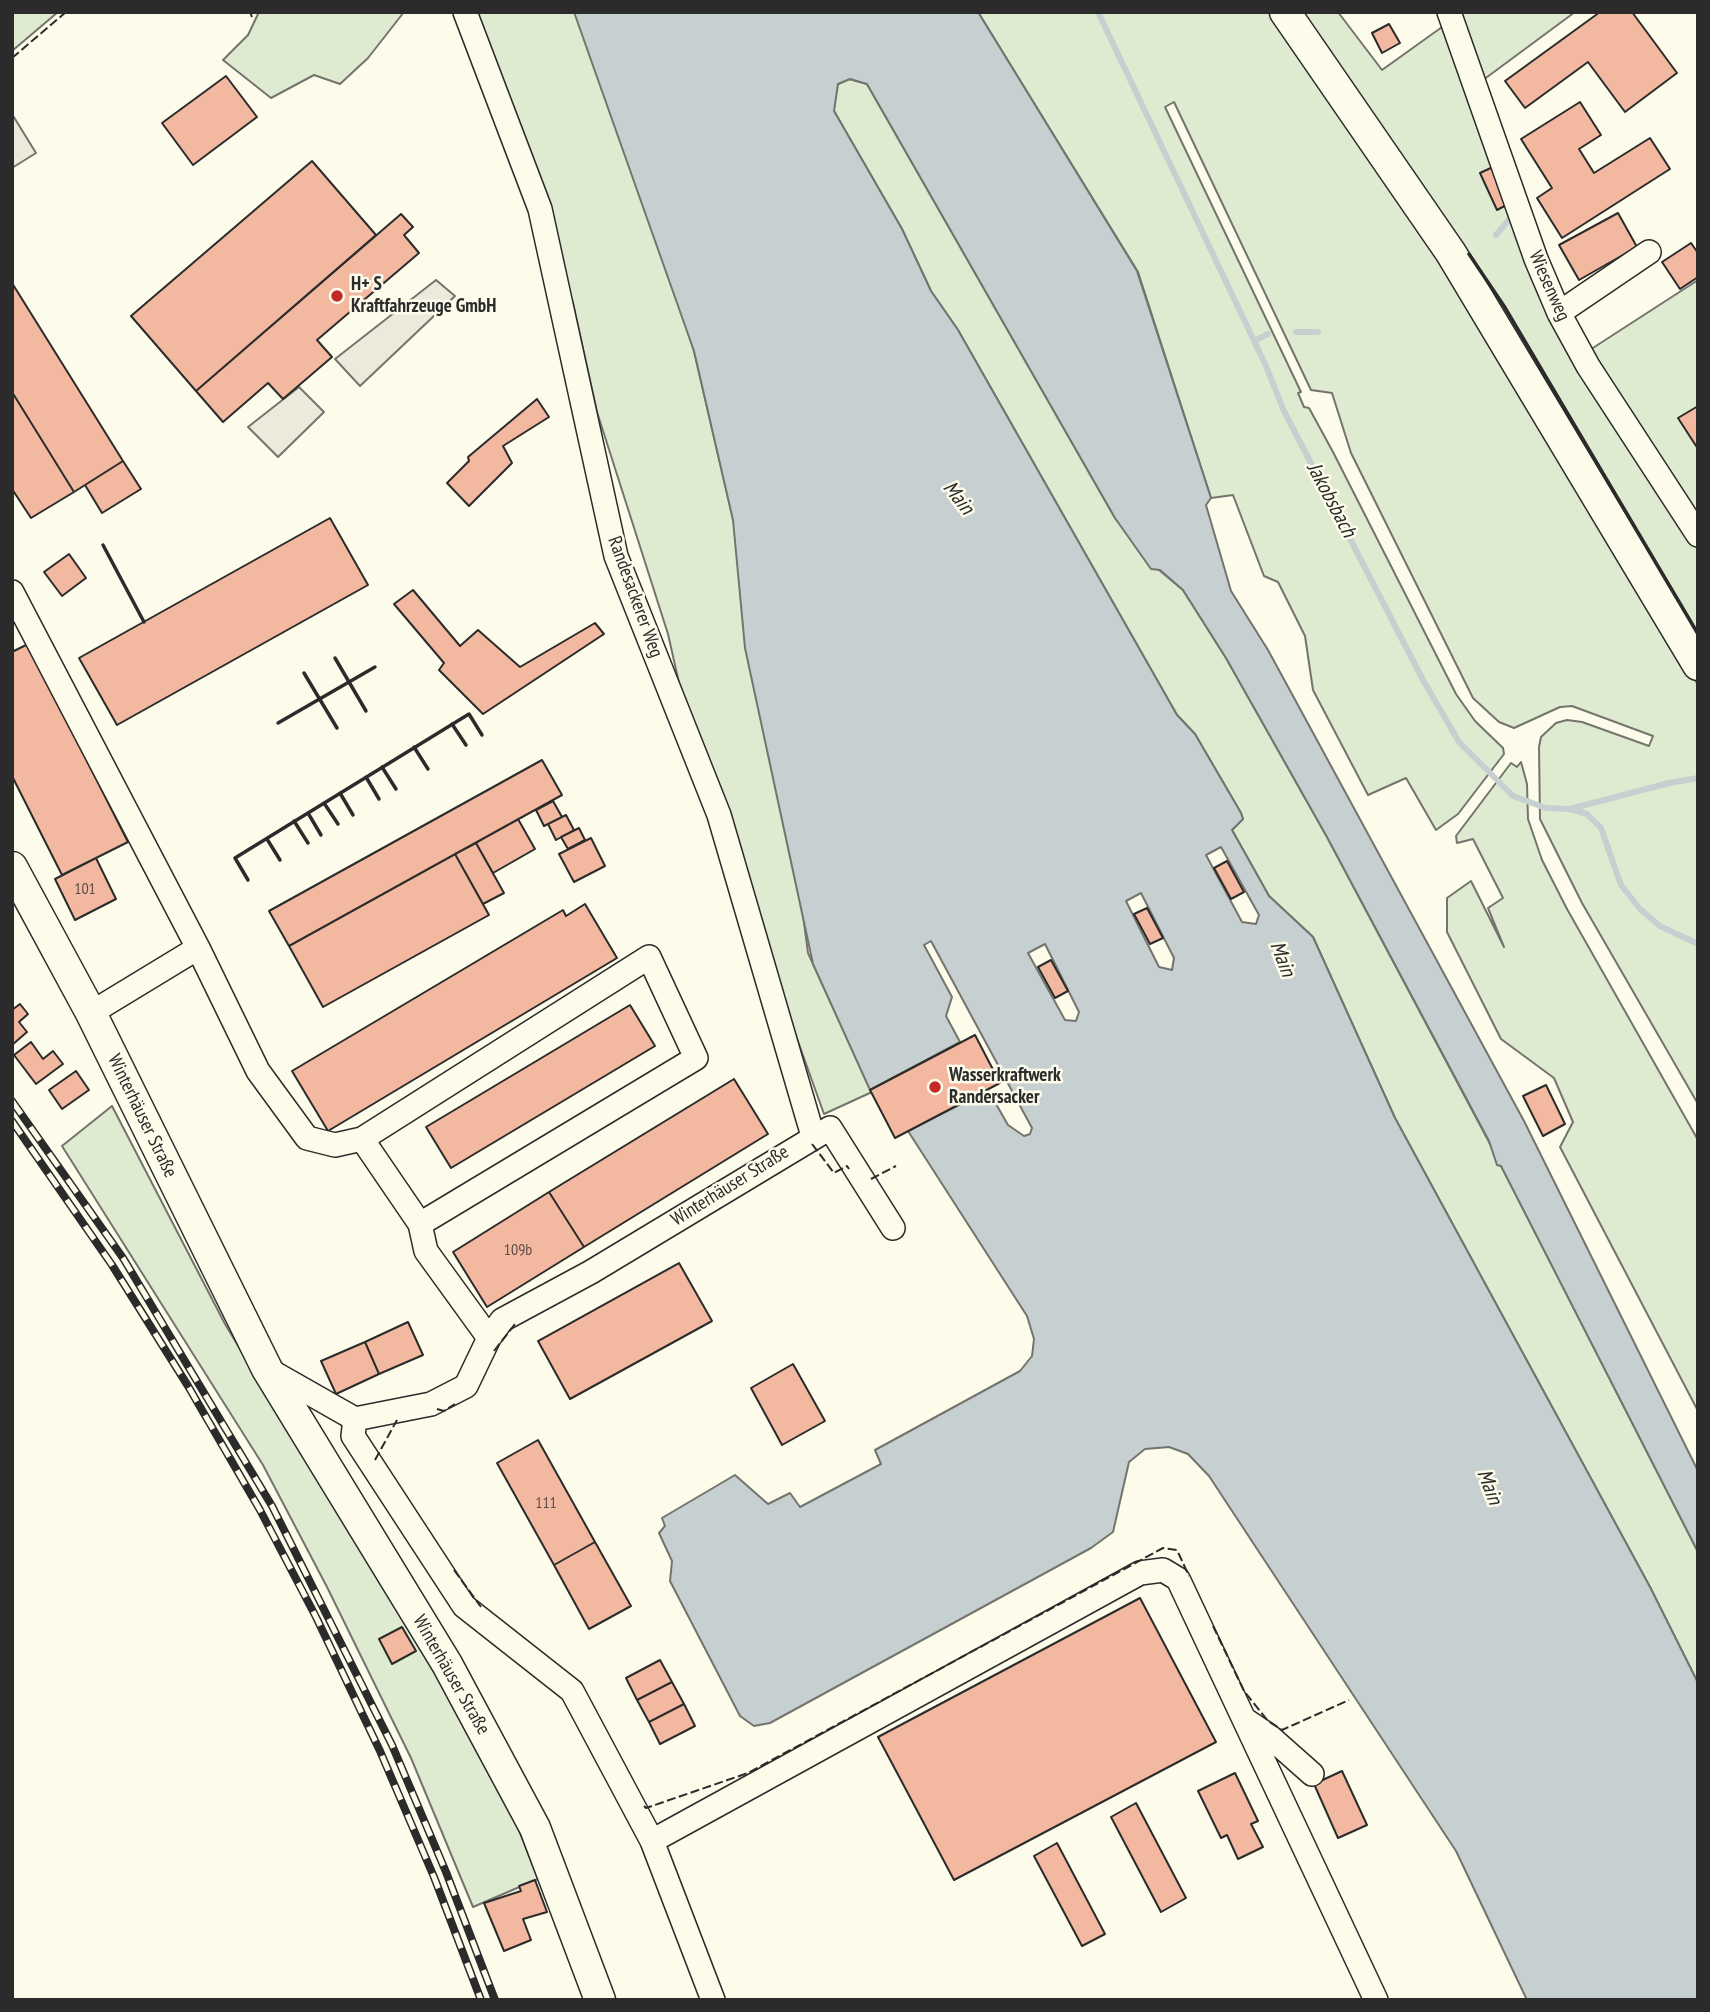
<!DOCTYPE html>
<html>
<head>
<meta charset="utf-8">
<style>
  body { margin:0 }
  #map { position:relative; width:1710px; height:2012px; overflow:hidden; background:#fdfbea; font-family:"PT Sans Narrow",sans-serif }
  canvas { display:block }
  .frame { position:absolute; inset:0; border:14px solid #2b2b2b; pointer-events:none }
</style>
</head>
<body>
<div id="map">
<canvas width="1710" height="2012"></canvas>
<div class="frame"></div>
</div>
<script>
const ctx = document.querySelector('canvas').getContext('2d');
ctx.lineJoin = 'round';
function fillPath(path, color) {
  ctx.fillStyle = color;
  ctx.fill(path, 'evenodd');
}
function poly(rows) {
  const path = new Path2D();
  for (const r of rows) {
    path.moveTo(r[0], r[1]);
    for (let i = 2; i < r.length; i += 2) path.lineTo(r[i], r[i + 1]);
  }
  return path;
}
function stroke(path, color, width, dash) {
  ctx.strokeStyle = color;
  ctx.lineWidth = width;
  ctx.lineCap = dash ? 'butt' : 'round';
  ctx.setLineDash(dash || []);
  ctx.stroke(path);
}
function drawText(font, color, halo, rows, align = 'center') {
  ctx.font = font + ' "PT Sans Narrow",sans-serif';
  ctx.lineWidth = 5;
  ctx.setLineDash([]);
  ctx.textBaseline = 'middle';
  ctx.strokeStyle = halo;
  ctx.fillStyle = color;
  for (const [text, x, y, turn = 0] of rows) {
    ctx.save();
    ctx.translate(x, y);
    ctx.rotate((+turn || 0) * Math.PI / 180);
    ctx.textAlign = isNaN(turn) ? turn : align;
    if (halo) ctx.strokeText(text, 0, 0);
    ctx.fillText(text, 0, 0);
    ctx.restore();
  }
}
const green = poly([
  [12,12,58,12,12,51,12,12],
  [259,12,404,12,368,58,340,84,314,75,271,98,223,60,248,35,259,12],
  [477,12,588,12,694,351,733,519,782,668,788,800,808,953,872,1092,824,1114,695,754,668,634,597,412,573,303,477,12],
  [978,12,1272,12,1418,223,1593,504,1698,685,1698,1104,1582,903,1540,819,1539,747,1541,737,1556,723,1567,720,1582,722,1649,746,1653,736,1572,706,1560,707,1514,728,1499,722,1473,698,1351,453,1332,393,1311,390,1174,102,1165,107,1301,392,1298,393,1304,407,1309,408,1333,452,1456,694,1475,721,1503,748,1504,754,1458,814,1436,830,1406,778,1368,795,1313,690,1305,636,1278,582,1264,576,1233,495,1211,498,1138,272,978,12],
  [1302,12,1338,12,1382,70,1463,12,1575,12,1475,86,1582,355,1698,280,1698,634,1504,306,1302,12],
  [849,79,867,84,1115,518,1159,570,1183,590,1226,658,1327,837,1489,1142,1698,1552,1698,1683,1650,1587,1395,1118,1313,937,1269,896,1232,830,1243,819,1241,813,1195,734,1177,715,958,330,931,291,902,229,834,111,834,91,838,84,849,79],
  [1521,762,1527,784,1528,819,1542,860,1567,909,1698,1140,1698,1411,1560,1147,1573,1122,1554,1078,1501,1039,1447,932,1447,898,1471,881,1504,947,1488,908,1503,898,1473,839,1457,843,1456,836,1511,763,1517,767,1521,762],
  [112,1106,225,1324,458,1712,511,1810,538,1879,473,1907,411,1758,327,1587,263,1465,62,1146,112,1106]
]);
fillPath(green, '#deebd1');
stroke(green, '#74746e', 2);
const parking = poly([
  [12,114,36,153,12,168,12,114],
  [436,280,455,296,360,386,335,359,436,280],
  [299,387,324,412,278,457,248,427,299,387]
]);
fillPath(parking, '#eceadb');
stroke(parking, '#74746e', 2);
const water = poly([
  [574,12,978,12,1137,271,1211,498,1206,505,1231,591,1268,650,1524,1121,1698,1471,1698,1552,1501,1166,1497,1165,1489,1141,1327,837,1226,658,1183,590,1160,570,1151,569,1115,518,867,84,850,79,838,84,834,111,902,229,931,291,958,330,1177,715,1195,734,1241,813,1243,819,1232,830,1269,896,1313,937,1395,1118,1650,1587,1698,1683,1698,2000,1527,2000,1456,1851,1209,1476,1188,1454,1169,1447,1145,1449,1129,1462,1113,1532,1091,1548,770,1723,754,1726,740,1716,670,1581,672,1561,659,1533,665,1526,662,1518,735,1475,768,1504,790,1493,800,1507,881,1464,875,1450,1020,1371,1032,1356,1034,1339,1027,1316,908,1131,988,1090,1008,1125,1024,1136,1030,1134,1032,1128,931,941,924,945,952,997,946,1016,960,1042,870,1090,813,964,745,648,733,520,694,351,574,12],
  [1221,847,1259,915,1256,924,1242,922,1206,855,1221,847],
  [1141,893,1174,958,1172,970,1159,967,1126,901,1141,893],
  [1045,944,1079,1012,1076,1021,1065,1020,1028,953,1045,944]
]);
fillPath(water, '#c7d0d0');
stroke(water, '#74746e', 2);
stroke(poly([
  [1098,12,1266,366,1284,411,1423,680,1459,742,1513,796,1546,808,1570,809,1669,783,1698,778],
  [1496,235,1513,215],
  [1296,332,1318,332],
  [1254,341,1268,334],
  [1570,809,1587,814,1601,828,1621,885,1640,909,1660,926,1698,944]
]), '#c7d0d0', 6);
const building = poly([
  [1600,12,1632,12,1677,73,1625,112,1588,62,1525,108,1505,81,1600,12],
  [1389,24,1400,43,1382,53,1372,33,1389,24],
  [226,76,257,117,193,165,162,123,226,76],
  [1580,102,1601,135,1579,149,1594,173,1650,138,1670,169,1562,238,1537,198,1552,188,1521,139,1580,102],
  [312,161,376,235,196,391,131,316,312,161],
  [1495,166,1512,202,1497,210,1480,173,1495,166],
  [1618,213,1637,247,1579,280,1559,245,1618,213],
  [401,214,413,227,404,235,419,253,317,340,332,357,283,399,268,383,223,422,196,391,401,214],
  [1691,243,1698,253,1698,277,1680,289,1662,262,1691,243],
  [12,283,123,461,74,492,12,392,12,283],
  [12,392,74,492,31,518,12,489,12,392],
  [537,399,549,417,503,446,512,463,469,506,447,483,469,461,468,457,537,399],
  [1698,406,1698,449,1678,418,1698,406],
  [123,461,141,489,102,513,85,485,123,461],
  [330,518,368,585,117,725,79,658,330,518],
  [69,554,86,578,62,596,44,572,69,554],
  [413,590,460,646,478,630,520,667,595,623,604,634,483,714,439,670,444,663,394,604,413,590],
  [28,644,128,842,62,875,12,776,12,647,14,651,28,644],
  [542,760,562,795,289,946,269,911,542,760],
  [553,801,562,817,544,826,536,810,553,801],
  [566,815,574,830,556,840,548,824,566,815],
  [518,819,535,849,493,873,476,843,518,819],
  [579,828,585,840,568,849,561,837,579,828],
  [591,838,605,866,574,882,559,854,591,838],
  [476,843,504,893,483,904,455,854,476,843],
  [455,854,489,915,323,1007,289,946,455,854],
  [96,858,116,899,75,920,55,879,96,858],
  [1227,861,1244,892,1231,899,1214,868,1227,861],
  [585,904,617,958,328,1131,292,1071,563,910,566,916,585,904],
  [1147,908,1163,938,1150,944,1134,914,1147,908],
  [1051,960,1068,991,1055,998,1038,967,1051,960],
  [20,1004,28,1014,19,1022,27,1032,12,1045,12,1010,20,1004],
  [630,1005,655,1046,451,1168,426,1127,630,1005],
  [975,1035,1000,1083,895,1138,870,1090,975,1035],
  [31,1042,43,1059,53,1051,63,1064,36,1084,14,1055,31,1042],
  [76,1071,89,1090,62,1109,49,1090,76,1071],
  [734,1079,768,1134,584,1247,549,1192,734,1079],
  [1546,1085,1565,1124,1543,1136,1523,1096,1546,1085],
  [549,1192,584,1247,487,1307,453,1252,549,1192],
  [679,1263,712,1321,570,1399,538,1341,679,1263],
  [408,1322,423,1355,379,1374,365,1342,408,1322],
  [365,1342,379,1374,336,1394,321,1361,365,1342],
  [793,1364,825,1421,782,1445,751,1388,793,1364],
  [538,1440,595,1542,554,1565,497,1463,538,1440],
  [595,1542,631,1606,589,1629,554,1565,595,1542],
  [1140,1598,1216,1742,954,1880,878,1737,1140,1598],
  [402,1627,416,1651,392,1664,379,1639,402,1627],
  [660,1660,672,1682,637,1700,626,1678,660,1660],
  [672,1682,684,1704,649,1722,637,1700,672,1682],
  [684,1704,695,1726,660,1744,649,1722,684,1704],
  [1342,1771,1367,1825,1338,1838,1314,1784,1342,1771],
  [1235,1773,1258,1821,1251,1824,1263,1847,1238,1859,1227,1835,1221,1838,1198,1791,1235,1773],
  [1136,1803,1186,1898,1161,1912,1111,1817,1136,1803],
  [1057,1843,1105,1934,1082,1946,1034,1856,1057,1843],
  [535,1880,547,1912,523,1919,531,1940,504,1951,484,1903,521,1891,519,1886,535,1880]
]);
fillPath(building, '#f2b8a0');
stroke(building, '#2b2b2b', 2);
const minor = poly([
  [465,12,540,209,616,556,719,815,813,1136],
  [1449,12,1536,259,1559,313,1588,366,1698,535],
  [1559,313,1649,252],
  [12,592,198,948,91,1013],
  [198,948,258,1071,307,1138,335,1145,362,1139,420,1224],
  [362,1139,649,957,696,1058,420,1224,426,1251,489,1338],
  [267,1369,355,1419,431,1404,466,1386,489,1338,502,1320,591,1272,830,1128,893,1228],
  [355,1419,353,1436,464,1606,572,1691,652,1841,713,2000],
  [1244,1719,1268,1735,1312,1774],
  [652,1841,1140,1573,1163,1570,1178,1579,1376,2000]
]);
const major = poly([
  [1285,12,1451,253,1698,665],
  [12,867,91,1013,267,1369,447,1664,535,1828,600,2000]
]);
stroke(minor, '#2b2b2b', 26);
stroke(major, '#2b2b2b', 33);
stroke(minor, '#fdfbea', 23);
stroke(major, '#fdfbea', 30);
const rail = poly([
  [12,1101,123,1258,272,1506,392,1745,446,1872,495,2000],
  [12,1121,112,1265,188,1386,260,1510,316,1617,380,1751,434,1877,481,2000]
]);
stroke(rail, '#2b2b2b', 8);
stroke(rail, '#fdfbea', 5, [16]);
stroke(poly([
  [250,12,252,17],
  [12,58,66,12],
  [812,1144,834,1173,847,1166,849,1169],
  [871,1179,896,1166],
  [494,1351,515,1324],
  [437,1409,444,1411,455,1404],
  [375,1460,397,1420],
  [454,1570,481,1607],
  [1213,1626,1244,1691,1268,1721,1282,1730,1349,1700],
  [644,1806,646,1808,748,1773,1163,1548,1177,1550,1189,1576]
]), '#2b2b2b', 2, [9, 3.5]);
stroke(poly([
  [1469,254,1504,306,1698,634],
  [103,545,144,622],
  [335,658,366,711],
  [304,673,337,728],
  [278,723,375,667],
  [452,724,466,745],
  [414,747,428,769],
  [382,767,396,789],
  [366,777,379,799],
  [340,793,353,815],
  [324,803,338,824],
  [308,813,321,835],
  [294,821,308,843],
  [267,839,280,860],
  [248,880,235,858,308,813,469,714,482,735]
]), '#2b2b2b', 3.5);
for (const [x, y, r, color] of [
  [337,296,7,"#c62828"],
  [935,1087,7,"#c62828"]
]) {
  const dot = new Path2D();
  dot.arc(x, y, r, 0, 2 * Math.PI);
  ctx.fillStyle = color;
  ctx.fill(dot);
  stroke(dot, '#fdfbea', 2.5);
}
drawText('16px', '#5d4e48', null, [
  ["101",85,889],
  ["109b",518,1250],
  ["111",546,1503]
]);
drawText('bold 19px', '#2b2b2b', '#fdfbea', [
  ["H+ S",351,285],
  ["Kraftfahrzeuge GmbH",351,307],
  ["Wasserkraftwerk",949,1076],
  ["Randersacker",949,1098]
], 'left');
drawText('19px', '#2b2b2b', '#fdfbea', [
  ["Wiesenweg",1549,286,66],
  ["Randesackerer Weg",635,597,70],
  ["Winterhäuser Straße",142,1116,64],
  ["Winterhäuser Straße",730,1186,-32],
  ["Winterhäuser Straße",451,1675,60]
]);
drawText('italic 21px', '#2b2b2b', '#fdfbea', [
  ["Main",958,498,52],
  ["Jakobsbach",1331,500,62],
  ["Main",1282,959,69],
  ["Main",1489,1487,69]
]);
</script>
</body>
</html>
